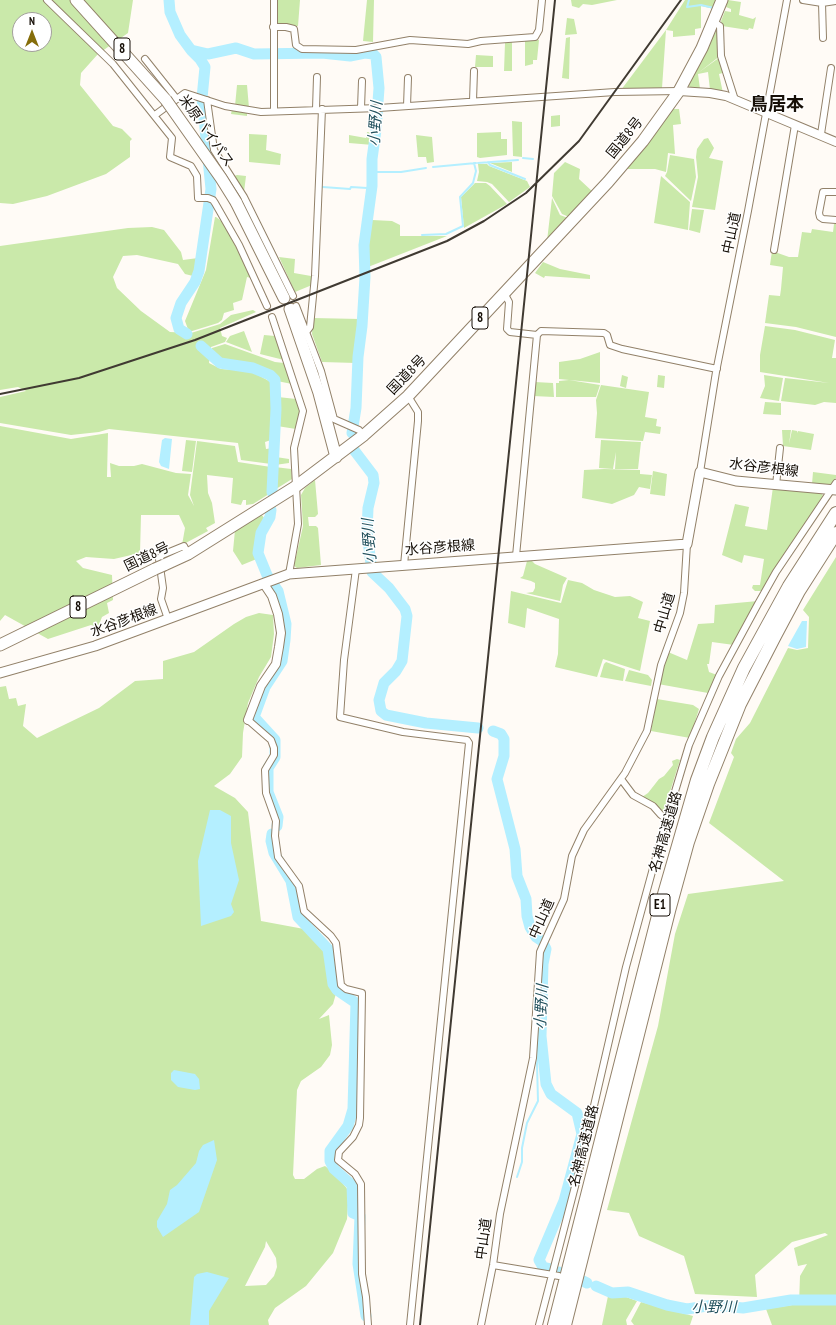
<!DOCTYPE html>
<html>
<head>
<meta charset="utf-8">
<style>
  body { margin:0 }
  #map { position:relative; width:836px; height:1325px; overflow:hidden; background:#fffbf6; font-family:"PT Sans Narrow",sans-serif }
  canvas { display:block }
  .north { position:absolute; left:12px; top:12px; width:40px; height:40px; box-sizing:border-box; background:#fff; border:1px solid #a29f9c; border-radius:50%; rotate:0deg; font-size:11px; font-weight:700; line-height:16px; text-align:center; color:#160f07 }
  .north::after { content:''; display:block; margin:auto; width:14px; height:18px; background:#856d0a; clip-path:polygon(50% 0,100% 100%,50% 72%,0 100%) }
</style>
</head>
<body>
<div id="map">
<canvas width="836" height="1325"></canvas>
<div class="north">N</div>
</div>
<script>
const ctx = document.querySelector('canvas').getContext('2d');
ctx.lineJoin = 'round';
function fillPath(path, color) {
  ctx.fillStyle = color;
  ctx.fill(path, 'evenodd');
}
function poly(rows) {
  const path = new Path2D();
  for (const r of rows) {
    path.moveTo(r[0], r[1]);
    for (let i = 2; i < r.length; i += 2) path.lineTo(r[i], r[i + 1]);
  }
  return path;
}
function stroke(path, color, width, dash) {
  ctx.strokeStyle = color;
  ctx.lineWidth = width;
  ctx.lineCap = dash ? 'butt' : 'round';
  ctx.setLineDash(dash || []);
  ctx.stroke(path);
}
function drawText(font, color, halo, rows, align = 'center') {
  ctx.font = font + ' "PT Sans Narrow","Noto Sans JP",sans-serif';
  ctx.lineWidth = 3;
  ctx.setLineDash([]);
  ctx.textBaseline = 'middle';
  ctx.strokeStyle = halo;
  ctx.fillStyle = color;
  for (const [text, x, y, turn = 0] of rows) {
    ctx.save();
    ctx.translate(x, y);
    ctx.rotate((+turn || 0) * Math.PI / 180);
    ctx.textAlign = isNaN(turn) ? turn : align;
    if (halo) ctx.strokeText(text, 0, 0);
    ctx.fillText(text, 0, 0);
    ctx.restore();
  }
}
fillPath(poly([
  [0,0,133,0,128,33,98,54,81,73,80,85,113,126,122,129,132,139,130,141,130,157,106,174,47,196,13,204,0,203],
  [20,20,44,20,44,44,20,44],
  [277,0,300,0,298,26,277,25],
  [367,0,374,0,373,42,363,41],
  [571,0,617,0,592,5,583,4,579,8,572,6],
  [685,0,717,0,714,9,701,6,701,28,695,29,695,35,673,37,673,31,666,30,662,88,621,90,666,30],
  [728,0,741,2,739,15,753,19,756,17,753,29,749,28,748,30,722,26,721,21,725,11,731,12,731,9,726,7],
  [567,18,574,19,577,34,565,35],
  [718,27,720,56,698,73,720,57,726,72,719,74,723,93,710,90,708,72,698,74,700,89,691,88,688,85],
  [570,37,569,79,562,78,566,38],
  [539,40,537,60,533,60,533,64,525,66,525,41],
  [512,42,512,71,504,71,505,43],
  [476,55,493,56,493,67,475,67],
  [237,85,247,85,249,108,235,106],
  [232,109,247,112,247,116,231,114],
  [671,109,679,109,681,124,673,125,675,154,668,153,666,172,655,169,627,169],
  [560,115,560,126,551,127,551,116],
  [512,121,522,122,522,157,513,156],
  [367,132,374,133,373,145,349,143,349,135,366,138],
  [501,132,501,139,507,139,507,155,480,158,477,157,477,133],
  [249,134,267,135,266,150,281,154,280,165,249,162],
  [416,135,432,137,434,162,427,163,426,157,418,157],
  [708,138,714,148,709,158,723,161,715,210,692,207,698,177,696,157,697,149,704,139],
  [670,155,694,159,696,177,691,201,665,176,667,172],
  [512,162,512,172,490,163],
  [565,162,580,169,579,179,593,192,569,217,562,214,552,196,554,173],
  [478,164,487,164,489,166,527,181,530,187,509,202,492,184,487,182,477,181,479,172],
  [237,175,246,176,244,192,234,176],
  [661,176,690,202,688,230,654,223],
  [475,183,486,183,490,186,507,204,464,228,461,197],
  [552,198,560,215,568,218,547,241],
  [692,209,704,210,700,233,689,230],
  [215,217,216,217,224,223,251,278,247,277,242,300,233,303,234,310,224,313,222,320,218,323,189,332,185,321,206,270],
  [372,220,392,221,400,225,400,236,447,236,368,267,368,248],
  [834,224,836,224,836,337,796,327,765,323,769,295,780,296,781,289,783,267,770,265,772,251,789,257,798,257,802,232,811,233,812,229,833,232],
  [152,227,164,230,181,252,183,260,198,258,196,271,193,276,185,274,178,264,137,255,123,256,113,277,117,288,141,311,170,332,191,333,220,324,231,315,253,310,256,312,220,328,222,336,227,338,225,342,211,347,209,363,221,369,250,371,271,382,273,404,271,440,265,442,266,449,273,448,271,464,241,460,238,443,109,429,99,432,71,435,0,423,0,397,26,391,18,387,0,390,0,246,128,228],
  [279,257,295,259,294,273,311,276,312,285,295,292],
  [543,262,560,269,590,275,590,279,545,276,544,278,535,273],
  [313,318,360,319,356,363,322,362,312,334],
  [765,326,795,330,835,340,832,358,836,358,836,403,824,402,815,405,781,401,785,378,829,383,760,372,760,355],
  [244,331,252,352,226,342,230,336],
  [264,335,275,336,284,360,260,354],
  [225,344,275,362,284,363,292,384,277,381,271,373,253,366,220,361,212,353,212,348],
  [600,352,600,383,559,379,559,362,580,359],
  [622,375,628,377,626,388,620,386],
  [658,375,665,376,664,388,657,387],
  [764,375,783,378,779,401,760,398,765,386],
  [569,380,600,385,596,397,556,397,556,383,559,383,559,381],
  [535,382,553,383,554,397,533,396],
  [601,385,649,392,645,417,657,419,656,426,661,427,660,434,645,432,643,441,595,438,597,413,596,400],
  [278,397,296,399,300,414,296,429,277,426],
  [765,402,781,403,781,415,763,414],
  [0,426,71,439,108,433,107,477,111,477,110,463,119,466,134,466,142,464,176,473,191,474,188,495,194,506,190,495,197,441,235,446,238,462,271,467,269,494,253,504,246,505,246,500,243,500,241,505,231,503,233,478,207,475,208,493,212,503,215,523,206,528,208,531,182,545,185,528,179,515,141,515,140,553,114,559,86,557,76,561,83,568,112,575,113,600,107,603,109,613,102,617,98,627,91,625,48,639,5,615,0,621],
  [782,430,791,430,789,444,792,430,797,431,797,433,798,431,814,434,811,450,783,446],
  [186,440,196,441,192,472,182,471],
  [601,440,641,442,638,469,615,469,616,452,613,469,599,468],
  [276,457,289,459,289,463,275,465],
  [275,467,291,469,292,479,276,489,276,487,274,488],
  [604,469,640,470,640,474,652,475,650,489,639,487,634,495,612,504,582,498,584,470],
  [653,471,667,474,665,496,650,494],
  [813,472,836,475,836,478,829,486,812,484],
  [315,480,318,514,315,517,308,517,309,526,316,526,318,528,321,565,297,568,294,566,303,526,301,495,305,488],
  [773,487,821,492,823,496,763,591,755,591,752,588,753,585,760,585,764,559,744,555,742,563,722,555,735,504,749,507,745,526,767,530],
  [261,514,265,519,259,558,242,565,233,551,235,530],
  [836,557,836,1325,772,1325,766,1309,799,1304,800,1276,807,1264,798,1266,794,1248,828,1235,825,1233,792,1242,755,1275,757,1297,695,1294,684,1256,639,1236,629,1213,607,1210,658,1026,675,934,688,894,784,881,709,823,734,757,731,753,736,739,750,723,788,648,797,650,808,648,809,617,803,610],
  [527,561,532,561,535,564,567,578,563,585,560,601,526,593,533,592,535,588,535,583,531,581,520,578,523,576],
  [568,580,582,583,594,590,615,597,630,596,643,602,638,618,650,621,640,671,603,659,597,677,555,667,558,654,559,619,527,608,525,628,508,623,511,591,561,603],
  [758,601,734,645,712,642,709,664,707,664,709,672,717,675,708,693,658,684,668,652,687,660,698,624,714,623,715,605],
  [259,613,273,615,274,634,271,657,259,677,248,703,243,733,242,757,230,774,214,786,235,798,248,812,261,921,304,929,329,948,337,990,333,1004,319,1019,329,1015,332,1045,330,1055,321,1067,301,1081,297,1090,293,1175,295,1179,304,1179,317,1169,325,1166,334,1173,349,1191,347,1219,333,1253,306,1286,275,1308,268,1320,269,1325,0,1325,0,687,6,686,9,699,16,698,18,706,26,704,23,726,37,738,99,708,135,681,163,679,163,661,194,652,234,624,246,617],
  [266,1241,276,1258,277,1267,274,1276,266,1285,245,1286,265,1247],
  [606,662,625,669,623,681,600,677,604,664],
  [629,670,648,675,652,680,651,686,625,681],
  [657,699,693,705,699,709,690,738,651,731],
  [677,759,680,760,663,814,655,804,642,797,648,793,659,779,664,776,673,765,672,761],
  [608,1296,626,1297,637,1301,626,1320,627,1325,602,1325],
  [641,1302,693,1316,690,1325,634,1325,631,1321]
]), '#cae9aa');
fillPath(poly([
  [165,438,172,439,169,469,161,466,159,462,162,440],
  [802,621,807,621,806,647,797,649,788,646],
  [210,810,220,810,231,816,231,843,239,880,231,904,234,912,231,916,201,926,198,861],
  [174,1070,195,1074,199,1079,200,1089,195,1090,178,1087,171,1080,171,1073],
  [214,1140,217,1160,199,1212,163,1237,157,1227,157,1221,167,1204,170,1190,177,1185,196,1163,199,1151,203,1145],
  [207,1272,229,1278,209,1311,209,1325,190,1325,194,1277,197,1274]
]), '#b4efff');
stroke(poly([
  [689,0,687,7,701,5,714,8],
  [523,158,533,159],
  [488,162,490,165,525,179],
  [478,163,518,160],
  [433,167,476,163],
  [372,172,401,172,426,168],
  [323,187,350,189,351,187,367,188],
  [422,235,446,234,463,226,460,197,473,183,476,171,474,163],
  [517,1177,522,1162,522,1148,527,1123,538,1101,537,1064,541,1036]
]), '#b4efff', 2);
stroke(poly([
  [169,0,170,12,180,35,191,50,200,59,205,67,202,98,211,189,199,271,195,282,181,303,176,318,179,329,187,334],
  [191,50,208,54,236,48,254,54,322,53,350,56,365,53,373,54,376,57,379,88,376,130,372,159,372,186,364,245,365,277,362,326,358,357,356,408,352,433],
  [201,346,220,363,253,368,270,375,275,380,276,409,272,492],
  [354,450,373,475,374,483,368,508,367,532,372,572,389,588,405,609,407,616,402,661,396,671,384,683,379,700,381,711,386,715,426,723,478,728],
  [271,510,270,517,261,533,258,553,267,575,278,591,286,624,285,640,282,661,265,687,254,717,275,740,275,757,268,768,268,792,278,817,277,826],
  [493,731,501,734,504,739,504,756,497,779,515,849,517,876,526,899,527,916,530,927,536,937,542,941,546,949,543,964,541,1036,546,1084,551,1094,577,1113,582,1134,564,1201,539,1260,543,1267,551,1269],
  [272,834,271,841,274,853,291,881,298,917,328,949,333,984,337,990,356,1003,353,1109,348,1126,330,1151,330,1161,334,1169,352,1185,353,1213,360,1216,358,1264,366,1316],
  [559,1272,561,1273],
  [583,1281,587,1283],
  [596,1286,612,1293,628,1292,667,1305,687,1309,714,1305,743,1308,791,1300,836,1300]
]), '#b4efff', 11);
stroke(poly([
  [267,306,272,317]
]), '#dcd8d2', 6, [6, 3]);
const minor = poly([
  [47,0,113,64,172,138,170,157,191,166,197,176,198,198,208,198,213,200,215,203,239,245,267,306],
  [274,0,274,111],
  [803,0,822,3,836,1],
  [822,3,823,38],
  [714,22,720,26,721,56,735,100],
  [273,27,286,27,294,29,296,45,302,49,356,50,410,40,468,44,481,41,535,37,539,30,542,0],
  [145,59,176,98],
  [207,100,214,150,244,197,293,296],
  [473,101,474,71],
  [407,106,408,78],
  [361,108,362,81],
  [316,109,317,77],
  [155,115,185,93,225,106,261,112,379,108,615,92,679,91],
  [821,134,831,68],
  [836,192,823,192,819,213,820,217,823,219,836,220],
  [774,250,795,125],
  [504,293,509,302,507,329,510,332,537,335],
  [296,306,321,371,334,419,359,430,364,435],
  [272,317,303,411,294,448,298,524,289,574],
  [307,331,310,327,315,276,322,109],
  [700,472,716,372,748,211,787,0],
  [776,485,780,448],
  [516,556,537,335,541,331,604,333,607,335,610,345,622,349,717,369],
  [404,565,418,421,418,412,408,396],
  [356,569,344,660,340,717,403,732,467,740,469,743,410,1325],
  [168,619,161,599,163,588,159,559,162,555,184,546,188,554],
  [248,720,271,740,274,748,274,755,265,770,266,793,276,821,275,836,278,857,299,886,304,911,331,936,336,943,341,985,346,989,362,993,360,1118,359,1125,353,1137,339,1152,338,1160,355,1174,361,1184,362,1274,366,1297,368,1325],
  [621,779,633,795,653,806,661,815,666,819],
  [493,1265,559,1276],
  [481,1325,493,1265,500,1214,533,1058,540,952,564,899,572,856,584,830,625,773,647,731,661,665,680,613,684,593,687,544],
  [539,1325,578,1175,626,967,664,828,689,745,719,676,758,604,776,572,836,483]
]);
const tertiary = poly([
  [679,91,710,93,726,96,836,142],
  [248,720,261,686,276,664,279,647,281,633,278,614,272,596,264,584]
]);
const secondary = poly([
  [0,673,95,646,289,574,687,544,700,472,736,481,836,490]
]);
const trunk = poly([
  [76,0,166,100],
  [236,202,284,298],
  [290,309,319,393,336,457],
  [164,565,188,554,295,487,364,435,408,396,608,182,643,141,679,91,702,48,722,0],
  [0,645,155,569]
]);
const motorway = poly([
  [554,1325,660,908,697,780,713,737,744,668,789,586,836,513],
  [565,1325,669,911,688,842,708,784,740,704,775,636,799,591,836,533]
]);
stroke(minor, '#928169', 8);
stroke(tertiary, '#928169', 10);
stroke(secondary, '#928169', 11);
stroke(trunk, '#928169', 13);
stroke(motorway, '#928169', 14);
stroke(minor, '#fff', 6);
stroke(tertiary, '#fff', 8);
stroke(secondary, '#fff', 9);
stroke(trunk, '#fff', 11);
stroke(motorway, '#fff', 12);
stroke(poly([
  [0,394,79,378,195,340,447,241,484,221,526,193,579,141,681,0],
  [420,1325,555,0]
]), '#403a32', 2);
const trunkBridge = poly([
  [166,100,221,178,236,202],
  [155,569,164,565]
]);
stroke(trunkBridge, '#928169', 13, []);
stroke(trunkBridge, '#fff', 11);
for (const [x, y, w] of [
  [122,49,16],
  [480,318,16],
  [78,607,16],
  [660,905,20]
]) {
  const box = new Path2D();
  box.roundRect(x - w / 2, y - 11, w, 22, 3);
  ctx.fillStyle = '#fff';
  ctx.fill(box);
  stroke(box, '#160f07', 1);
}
drawText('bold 13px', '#160f07', null, [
  ["8",122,49],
  ["8",480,318],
  ["8",78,607],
  ["E1",660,905]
]);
drawText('14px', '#160f07', '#fff', [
  ["米原バイパス",206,131,55],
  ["国道8号",625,138,-51],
  ["中山道",732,233,-78],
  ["国道8号",407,375,-46],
  ["水谷彦根線",764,468,7],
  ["水谷彦根線",440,548,-4],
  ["国道8号",147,557,-26],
  ["中山道",665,613,-74],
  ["水谷彦根線",124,621,-20],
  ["名神高速道路",666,832,-74],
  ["中山道",542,919,-66],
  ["名神高速道路",584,1146,-76],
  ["中山道",484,1239,-82]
]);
drawText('italic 15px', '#22515d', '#fff', [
  ["小野川",376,124,-86],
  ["小野川",370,541,-94],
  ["小野川",542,1007,-87],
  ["小野川",714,1308]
]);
drawText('bold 18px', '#160f07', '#fff', [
  ["鳥居本",777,105]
]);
</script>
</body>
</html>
